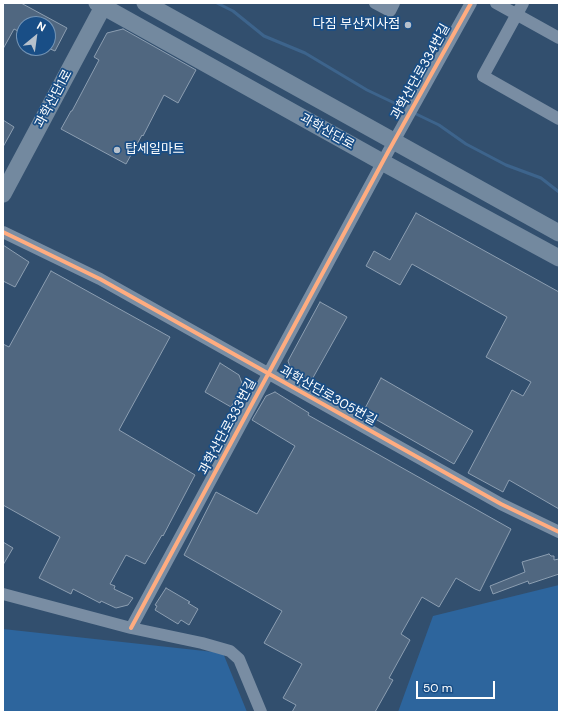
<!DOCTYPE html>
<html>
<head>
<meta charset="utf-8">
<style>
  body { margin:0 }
  #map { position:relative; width:562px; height:715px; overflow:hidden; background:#324f6e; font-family:"DM Sans",sans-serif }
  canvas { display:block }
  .frame { position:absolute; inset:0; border:4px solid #fff; pointer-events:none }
  .north { position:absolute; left:16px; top:16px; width:40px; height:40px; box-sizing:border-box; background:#194e86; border:1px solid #7595b6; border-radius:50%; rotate:29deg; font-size:11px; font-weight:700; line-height:16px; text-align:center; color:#fff }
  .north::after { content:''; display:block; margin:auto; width:14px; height:18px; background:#b7c1cc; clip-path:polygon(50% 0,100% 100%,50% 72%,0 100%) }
  .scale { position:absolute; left:416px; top:681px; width:79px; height:18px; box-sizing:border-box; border:2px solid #fff; border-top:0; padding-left:5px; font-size:12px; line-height:14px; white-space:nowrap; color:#fff; -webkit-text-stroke:3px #194e86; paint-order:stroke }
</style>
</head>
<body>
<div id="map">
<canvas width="562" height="715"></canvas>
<div class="frame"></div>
<div class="north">N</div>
<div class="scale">50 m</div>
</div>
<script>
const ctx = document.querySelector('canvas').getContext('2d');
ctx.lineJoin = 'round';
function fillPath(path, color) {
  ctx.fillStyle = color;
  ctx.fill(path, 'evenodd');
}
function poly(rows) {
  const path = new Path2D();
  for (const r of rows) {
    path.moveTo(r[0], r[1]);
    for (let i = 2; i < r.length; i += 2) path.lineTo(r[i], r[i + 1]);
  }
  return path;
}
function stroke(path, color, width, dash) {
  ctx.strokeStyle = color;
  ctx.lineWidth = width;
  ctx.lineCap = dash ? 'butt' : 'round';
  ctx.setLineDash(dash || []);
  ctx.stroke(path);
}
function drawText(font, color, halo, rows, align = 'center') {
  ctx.font = font + ' "DM Sans","Noto Sans KR",sans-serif';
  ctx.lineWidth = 3.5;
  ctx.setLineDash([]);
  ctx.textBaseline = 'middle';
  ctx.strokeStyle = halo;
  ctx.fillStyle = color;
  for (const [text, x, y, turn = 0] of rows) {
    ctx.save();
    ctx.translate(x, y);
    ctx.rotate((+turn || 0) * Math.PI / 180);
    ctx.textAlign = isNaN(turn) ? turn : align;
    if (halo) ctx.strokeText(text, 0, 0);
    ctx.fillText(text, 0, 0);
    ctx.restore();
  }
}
fillPath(poly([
  [559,585,559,712,398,712,433,616],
  [3,629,223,653,247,712,3,712]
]), '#2d659d');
stroke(poly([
  [217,3,233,11,264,36,305,53,367,90,409,110],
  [414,113,439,125,466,144,506,165,541,178,559,192]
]), '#3d648c', 3);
const building = poly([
  [3,3,21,3,67,28,55,51,48,48,48,24,24,24,24,34,14,29,3,49,3,3],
  [123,29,196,70,178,103,164,95,143,136,142,135,126,164,61,129,71,111,72,111,99,60,94,57,107,33,123,29],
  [3,120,14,127,3,147,3,120],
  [416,213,559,292,559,509,509,480,503,492,468,473,512,390,523,396,531,382,486,357,507,317,412,264,400,285,366,266,374,251,390,260,416,213],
  [3,245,29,262,15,287,3,281,3,245],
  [51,271,170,337,119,430,195,475,163,536,162,535,145,564,126,555,110,584,115,586,114,589,133,598,128,605,116,608,101,601,100,603,73,589,71,594,39,578,60,537,3,505,3,344,9,347,51,271],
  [320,302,347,317,310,383,293,375,288,361,320,302],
  [220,363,239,375,243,386,231,407,205,392,220,363],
  [381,378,473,431,454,464,363,412,381,378],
  [275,392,309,413,308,415,511,529,480,591,475,589,456,578,439,607,422,597,401,634,410,640,389,678,393,680,375,712,292,712,296,705,283,698,302,664,264,643,282,611,184,555,216,492,257,514,295,446,252,420,266,396,275,392],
  [3,542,13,548,3,565,3,542],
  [549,554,551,556,554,556,554,560,559,559,559,574,529,584,528,581,493,594,490,586,525,572,522,562,549,554],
  [166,588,190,602,188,603,198,609,189,625,181,620,178,624,155,610,157,606,155,605,166,588]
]);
fillPath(building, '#506780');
stroke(building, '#8c9eb1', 1);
stroke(poly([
  [375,3,390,11,394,3],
  [496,3,559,38],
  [523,3,483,76,559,119],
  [3,232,100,279,501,504,559,532],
  [3,594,131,628,202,643,230,651,239,659,261,712],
  [131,628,388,152,471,3]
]), '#798da3', 12);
stroke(poly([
  [97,3,382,162,559,258],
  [145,3,559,233],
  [3,194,105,3]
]), '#73899f', 17);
stroke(poly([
  [3,232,100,279,501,504,559,532],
  [131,628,388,152,471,3]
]), '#ffac80', 4);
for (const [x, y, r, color] of [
  [408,25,4,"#b7c1cc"],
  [117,150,4,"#b7c1cc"]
]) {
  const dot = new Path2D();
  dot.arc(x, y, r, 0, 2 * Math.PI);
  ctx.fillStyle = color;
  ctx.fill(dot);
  stroke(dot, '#194e86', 1.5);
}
drawText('13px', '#fff', '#194e86', [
  ["다짐 부산지사점",400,25],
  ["탑세일마트",125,150,"left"]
], 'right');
drawText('13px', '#fff', '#194e86', [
  ["과학산단로334번길",421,72,-61],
  ["과학산단1로",54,99,-62],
  ["과학산단로",327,132,29],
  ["과학산단로305번길",328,396,29],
  ["과학산단로333번길",228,427,-62]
]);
</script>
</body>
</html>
